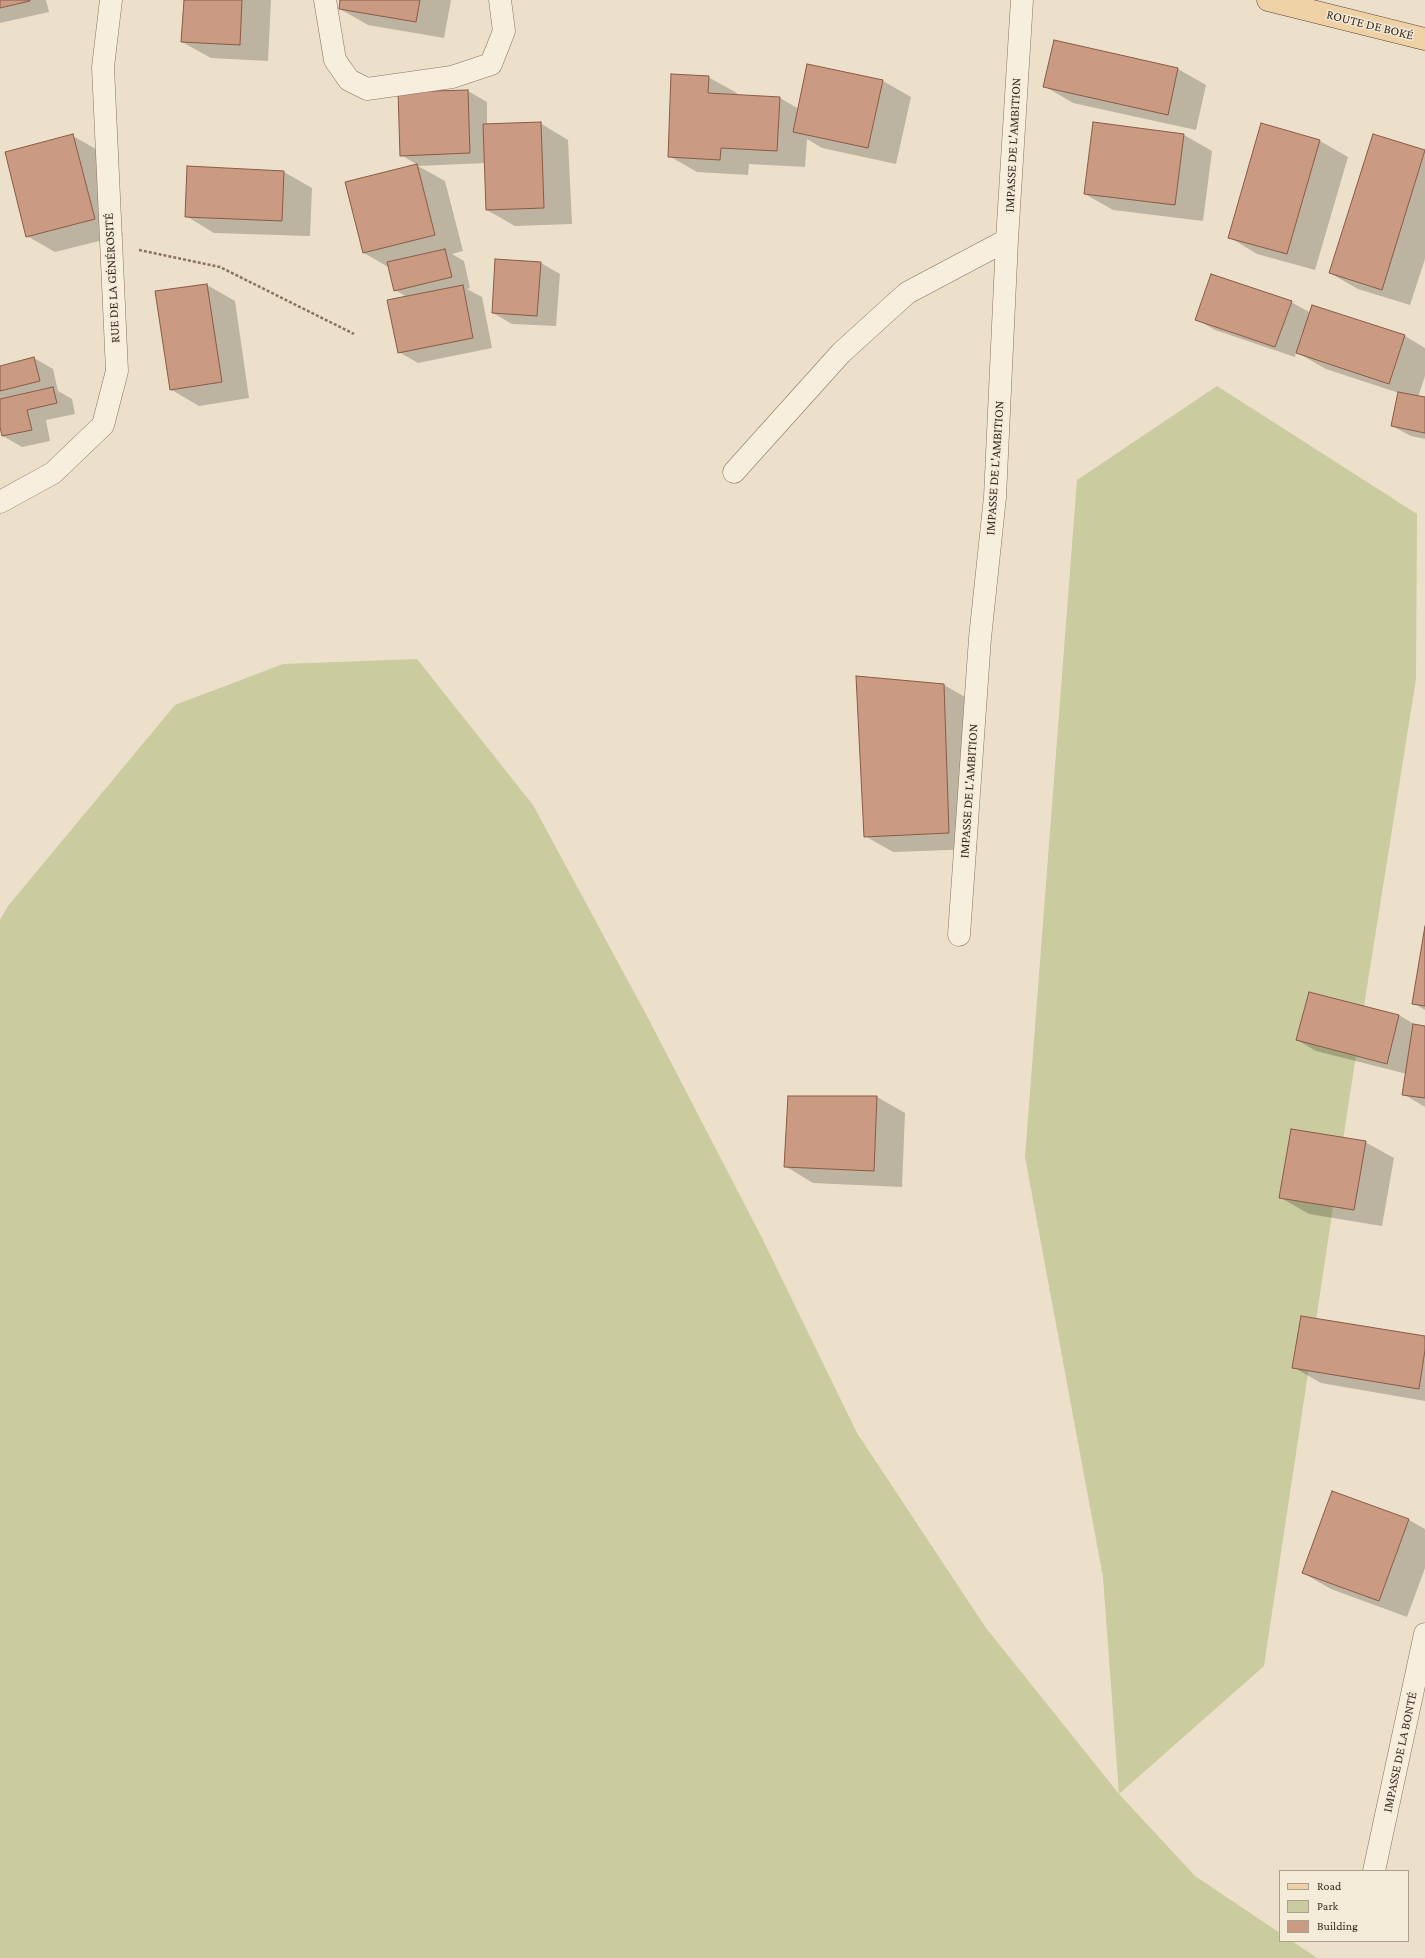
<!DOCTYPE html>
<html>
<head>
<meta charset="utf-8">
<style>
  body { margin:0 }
  #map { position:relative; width:1425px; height:1958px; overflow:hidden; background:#ede0ca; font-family:"Crimson Pro",serif }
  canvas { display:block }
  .legend { position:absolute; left:1279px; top:1870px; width:130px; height:72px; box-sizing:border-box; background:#f5ebd9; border:1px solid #ab9f90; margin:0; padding:5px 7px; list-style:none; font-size:12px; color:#3b2c22 }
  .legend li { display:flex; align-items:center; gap:8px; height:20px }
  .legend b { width:20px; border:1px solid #ab9f90 }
</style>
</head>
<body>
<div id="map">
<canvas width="1425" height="1958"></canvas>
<ul class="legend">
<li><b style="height:5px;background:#eed1a5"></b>Road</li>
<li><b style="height:11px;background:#cacb9e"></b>Park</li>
<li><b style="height:11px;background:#ca9a82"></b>Building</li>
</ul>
</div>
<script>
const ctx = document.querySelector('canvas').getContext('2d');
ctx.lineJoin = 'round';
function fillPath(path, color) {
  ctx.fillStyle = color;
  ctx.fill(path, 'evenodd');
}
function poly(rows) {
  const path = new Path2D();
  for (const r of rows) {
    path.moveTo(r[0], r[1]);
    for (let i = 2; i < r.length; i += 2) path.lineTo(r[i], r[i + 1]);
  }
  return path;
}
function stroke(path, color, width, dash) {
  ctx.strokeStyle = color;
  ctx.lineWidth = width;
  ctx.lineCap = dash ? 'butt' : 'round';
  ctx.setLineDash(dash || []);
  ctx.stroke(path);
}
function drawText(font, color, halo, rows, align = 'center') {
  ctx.font = font + ' "Crimson Pro",serif';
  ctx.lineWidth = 3;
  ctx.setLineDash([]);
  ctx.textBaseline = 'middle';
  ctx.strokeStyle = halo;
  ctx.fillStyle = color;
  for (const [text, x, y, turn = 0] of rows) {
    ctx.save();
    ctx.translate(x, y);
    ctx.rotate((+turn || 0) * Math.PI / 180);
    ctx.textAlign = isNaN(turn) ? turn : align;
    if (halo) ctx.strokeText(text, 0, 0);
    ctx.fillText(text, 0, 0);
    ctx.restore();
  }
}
fillPath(poly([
  [1217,386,1417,514,1416,679,1350,1094,1264,1666,1119,1794,1195,1876,1280,1933,1280,1941,1292,1941,1317,1958,0,1958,0,920,8,906,175,705,283,664,417,659,533,805,648,1018,762,1238,857,1433,986,1628,1119,1794,1103,1577,1025,1157,1077,480]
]), '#cacb9e');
fillPath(poly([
  [0,0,46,0,49,12,0,23],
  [185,0,271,0,268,61,211,58,182,42],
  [341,0,451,0,444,38,368,25,340,9],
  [1055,41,1178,69,1206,85,1196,130,1073,103,1044,86],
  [808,66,883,81,911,97,896,164,822,148,807,139,805,167,749,164,748,175,697,172,669,156,708,77,737,93,736,96,780,98,799,109],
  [468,91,487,102,487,125,540,123,568,140,572,224,515,226,487,210,486,163,418,166,445,181,463,251,452,254,464,261,470,288,467,289,482,297,492,348,418,363,399,352,407,297,395,290,390,268,364,253,346,183,418,165,401,155],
  [1094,123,1184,135,1212,151,1203,221,1113,210,1085,194],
  [1262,124,1320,141,1348,157,1315,270,1257,254,1229,237],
  [1373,135,1425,151,1425,259,1410,305,1358,289,1330,273],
  [73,136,101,152,123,235,55,252,27,236],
  [188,167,284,172,312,188,310,236,214,233,186,216],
  [541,263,560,274,556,326,512,324,493,313],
  [207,285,235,301,249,398,199,406,170,389],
  [1291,302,1311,313,1313,306,1405,336,1425,348,1425,376,1418,397,1425,398,1425,439,1411,436,1392,426,1399,393,1326,369,1296,352,1295,357,1215,330,1196,319],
  [34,358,53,369,58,391,72,399,75,414,46,420,50,441,22,447,3,436,0,422,0,367],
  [944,685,972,701,977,849,893,852,865,836],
  [1425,932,1425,1010,1413,1003],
  [1399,1015,1417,1026,1425,1027,1425,1107,1403,1094,1407,1074,1316,1051,1297,1040],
  [789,1097,877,1097,905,1113,902,1187,813,1183,785,1166],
  [1365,1142,1394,1158,1382,1226,1309,1214,1281,1198],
  [1425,1337,1425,1401,1321,1383,1293,1367],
  [1409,1520,1425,1529,1425,1568,1407,1617,1331,1589,1303,1573]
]), '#0003');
const building = poly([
  [0,0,30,0,30,1,0,8,0,0],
  [184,0,242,0,240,45,181,42,184,0],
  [340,0,420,0,416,22,339,9,340,0],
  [1054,40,1178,68,1168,115,1043,87,1054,40],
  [807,64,883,80,868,148,793,132,807,64],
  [671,74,709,76,708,93,780,97,777,151,721,148,720,160,668,157,671,74],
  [468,90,470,153,400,156,398,92,468,90],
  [541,122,544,208,486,210,483,124,541,122],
  [1093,122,1184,134,1175,205,1084,194,1093,122],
  [1261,123,1320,140,1287,254,1228,238,1261,123],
  [73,134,95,219,26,237,5,152,73,134],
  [1373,134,1425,150,1382,290,1329,273,1373,134],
  [417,164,435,235,363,253,345,182,417,164],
  [187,166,284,171,282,221,185,217,187,166],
  [445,249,452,277,394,291,387,262,445,249],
  [495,259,541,262,537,316,492,313,495,259],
  [1211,274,1292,301,1275,347,1195,320,1211,274],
  [207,284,222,382,170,390,155,291,207,284],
  [463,285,473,338,398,353,387,300,463,285],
  [1312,305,1405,335,1389,384,1296,353,1312,305],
  [34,357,40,381,0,391,0,366,34,357],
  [53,387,57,403,27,410,32,430,2,436,0,427,0,399,53,387],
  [1398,392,1425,397,1425,433,1391,426,1398,392],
  [856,676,944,684,949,833,864,837,856,676],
  [1425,926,1425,1006,1412,1004,1425,926],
  [1309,992,1399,1015,1387,1064,1296,1040,1309,992],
  [1413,1024,1425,1026,1425,1098,1402,1095,1413,1024],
  [788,1096,877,1096,874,1171,784,1167,788,1096],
  [1291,1129,1366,1141,1354,1210,1279,1198,1291,1129],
  [1301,1316,1425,1336,1425,1350,1419,1389,1292,1368,1301,1316],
  [1332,1491,1409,1519,1379,1601,1302,1573,1332,1491]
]);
fillPath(building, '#ca9a82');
stroke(building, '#885a46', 1);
const street = poly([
  [325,0,335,60,349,80,367,89,452,77,491,64,504,31,500,0],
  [734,472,841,353,907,293,1007,240],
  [0,502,53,473,103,425,117,371,103,67,111,0],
  [959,935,980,638,995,497,1007,240,1022,0],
  [1374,1871,1425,1634]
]);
const primary = poly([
  [1268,0,1425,39]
]);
stroke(street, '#89725f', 23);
stroke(primary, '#584133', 23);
stroke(poly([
  [139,250,220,267,354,334]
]), '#89725f', 2.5, [3, 2]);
stroke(street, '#f8eedd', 22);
stroke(primary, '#eed1a5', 22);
drawText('13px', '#3b2c22', '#f5ebd9', [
  ["ROUTE DE BOKÉ",1370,25,14],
  ["IMPASSE DE L'AMBITION",1013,145,-87],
  ["RUE DE LA GÉNÉROSITÉ",112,278,-93],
  ["IMPASSE DE L'AMBITION",995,468,-86],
  ["IMPASSE DE L'AMBITION",969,791,-86],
  ["IMPASSE DE LA BONTÉ",1400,1752,-78]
]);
</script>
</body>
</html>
